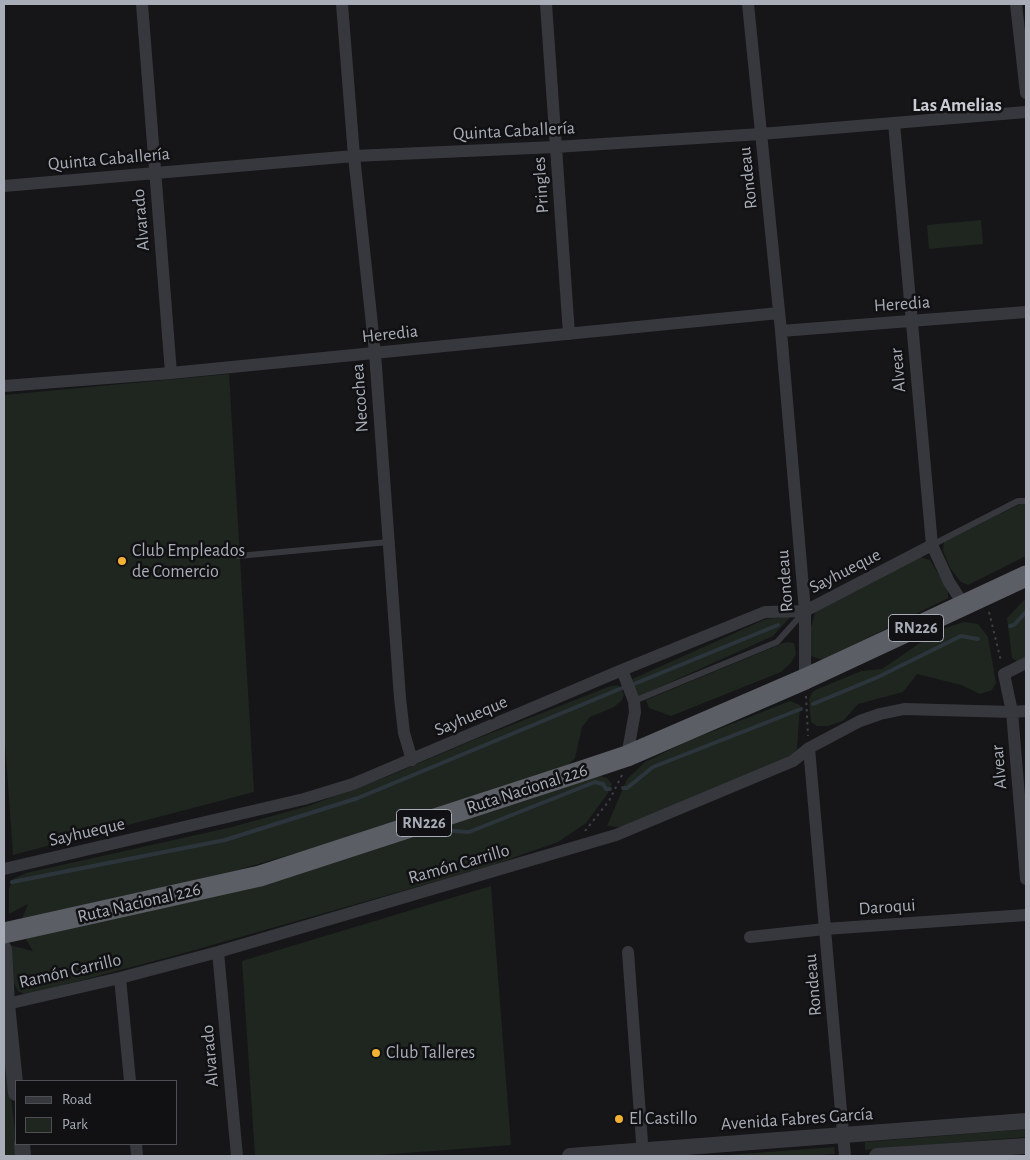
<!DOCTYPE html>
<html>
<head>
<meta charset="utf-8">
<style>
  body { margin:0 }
  #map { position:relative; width:1030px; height:1160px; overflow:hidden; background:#161618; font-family:"Alegreya Sans",sans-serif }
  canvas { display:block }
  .frame { position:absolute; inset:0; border:5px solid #a8adb8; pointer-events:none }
  .legend { position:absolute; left:15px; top:1080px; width:162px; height:65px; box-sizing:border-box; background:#111113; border:1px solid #4d4f55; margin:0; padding:6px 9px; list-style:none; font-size:15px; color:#a8adb8 }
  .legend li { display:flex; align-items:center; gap:10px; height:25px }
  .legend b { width:25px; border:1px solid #4d4f55 }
</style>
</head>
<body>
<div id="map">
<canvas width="1030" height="1160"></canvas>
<div class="frame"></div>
<ul class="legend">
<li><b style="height:6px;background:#37383d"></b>Road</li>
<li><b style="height:14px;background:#1e261f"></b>Park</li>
</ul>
</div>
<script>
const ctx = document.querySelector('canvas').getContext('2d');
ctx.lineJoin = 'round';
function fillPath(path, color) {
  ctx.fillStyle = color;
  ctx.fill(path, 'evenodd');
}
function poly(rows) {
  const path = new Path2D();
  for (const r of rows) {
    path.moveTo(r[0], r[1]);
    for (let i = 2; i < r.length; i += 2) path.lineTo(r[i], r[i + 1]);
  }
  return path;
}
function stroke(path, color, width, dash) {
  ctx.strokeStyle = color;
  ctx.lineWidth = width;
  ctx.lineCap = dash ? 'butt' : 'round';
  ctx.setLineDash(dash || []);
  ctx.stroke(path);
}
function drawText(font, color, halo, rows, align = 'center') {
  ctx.font = font + ' "Alegreya Sans",sans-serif';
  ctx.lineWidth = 5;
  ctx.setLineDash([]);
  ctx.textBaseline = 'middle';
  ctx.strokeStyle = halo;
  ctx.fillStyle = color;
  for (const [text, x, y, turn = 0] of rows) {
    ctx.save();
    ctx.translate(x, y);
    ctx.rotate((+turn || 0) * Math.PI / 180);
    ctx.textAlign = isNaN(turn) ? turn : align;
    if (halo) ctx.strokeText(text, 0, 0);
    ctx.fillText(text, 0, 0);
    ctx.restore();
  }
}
fillPath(poly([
  [981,220,983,244,929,249,927,225],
  [229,374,254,792,13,855,4,727,4,395],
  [1022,503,1026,503,1026,556,968,585,961,582,950,568,943,550,944,542],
  [916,556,930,560,948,590,948,598,823,660,811,656,811,627,816,610],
  [1026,598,1026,658,1018,662,1012,658,1007,618],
  [791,616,773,636,638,697,630,680,766,619],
  [964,622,978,624,988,637,996,683,992,690,980,694,961,685,917,674,903,692,858,704,843,721,828,726,817,726,811,722,809,699,813,691,861,671,882,669,939,630],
  [786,642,794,643,796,654,791,663,781,672,671,716,649,708,646,700],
  [618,685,624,694,622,700,614,707,590,717,582,727,575,758,568,765,386,827,234,871,22,919,28,904,9,914,9,889,13,879,26,873,232,827,308,806,386,777,476,739,608,687],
  [790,701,800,705,797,749,788,759,620,827,607,826,627,779,645,762,688,741],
  [600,776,607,778,612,784,608,793,586,823,558,842,490,866,177,955,26,995,18,991,10,975,9,945,33,951,25,938],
  [491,886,511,1145,367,1156,255,1156,242,961],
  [4,1038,18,1156,4,1156],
  [1026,1129,1026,1137,865,1150,865,1142],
  [834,1147,835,1154,809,1156,714,1156]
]), '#1e261f');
stroke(poly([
  [1010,626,1014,625,1026,612],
  [634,684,778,625],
  [813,704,878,677,961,636,978,639],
  [623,788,627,788,653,767,801,709],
  [453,831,469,832,595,782,603,784,606,789,610,789],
  [12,882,225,840,358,798,622,688]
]), '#2c353c', 4);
stroke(poly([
  [989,612,1001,661],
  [806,696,808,736],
  [585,831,609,801,622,775]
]), '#3d3f44', 2, [2.5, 4]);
stroke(poly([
  [932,545,1018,501,1026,501],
  [238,556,389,542],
  [634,701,777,642,804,612]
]), '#37383d', 6);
stroke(poly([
  [142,4,171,373],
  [342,4,354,156,375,353,400,698,404,733,412,760],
  [546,4,569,334],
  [748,4,781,331,805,611,805,679],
  [1016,4,1026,93],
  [894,123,932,545,949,582,964,605],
  [4,186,354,156,555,147,761,134,1026,112],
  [781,331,1026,312],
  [4,386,171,373,779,313],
  [1026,663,1004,674,1012,712,1026,879],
  [622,670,634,701,635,712,627,756],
  [809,748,845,1156],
  [4,869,304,799,353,784,622,670,765,612,805,611,932,545],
  [750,937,825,929,1026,915],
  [218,952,237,1156],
  [628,952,643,1156],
  [120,978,130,1081],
  [7,1004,120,978,218,952,616,835,793,761,809,748,860,721,880,714,904,709,1012,712,1026,711],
  [136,1144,137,1156]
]), '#37383d', 12);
stroke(poly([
  [4,949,7,1004,16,1093],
  [22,1144,23,1156],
  [570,1156,1026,1121],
  [877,1156,1026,1146]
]), '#37383d', 16);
stroke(poly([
  [4,933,260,876,579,772,627,756,805,679,1026,576]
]), '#5b5e65', 21);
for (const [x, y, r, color] of [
  [122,561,5,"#f2b134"],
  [376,1053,5,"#f2b134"],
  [619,1119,5,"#f2b134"]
]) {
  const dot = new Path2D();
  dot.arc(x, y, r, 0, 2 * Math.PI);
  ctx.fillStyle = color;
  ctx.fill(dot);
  stroke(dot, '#111113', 2);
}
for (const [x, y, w] of [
  [916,628,55],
  [424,823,55]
]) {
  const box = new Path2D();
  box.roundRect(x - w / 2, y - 13.5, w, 27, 4);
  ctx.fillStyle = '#111113';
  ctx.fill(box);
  stroke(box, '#a8adb8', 1);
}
drawText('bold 16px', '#a8adb8', null, [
  ["RN226",916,628],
  ["RN226",424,823]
]);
drawText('18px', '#a8adb8', '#111113', [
  ["Quinta Caballería",514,131,-3],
  ["Quinta Caballería",109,159,-5],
  ["Rondeau",748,178,-96],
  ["Pringles",541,185,-94],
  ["Alvarado",141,220,-95],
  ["Heredia",902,304,-4],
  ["Heredia",390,334,-6],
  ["Alvear",898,370,-95],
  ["Necochea",360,398,-94],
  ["Sayhueque",845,571,-27],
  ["Rondeau",785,581,-94],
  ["Sayhueque",471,716,-23],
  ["Alvear",999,767,-95],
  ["Ruta Nacional 226",527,789,-18],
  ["Sayhueque",87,832,-13],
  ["Ramón Carrillo",459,864,-16],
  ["Ruta Nacional 226",139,903,-13],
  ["Daroqui",887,907,-4],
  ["Ramón Carrillo",70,971,-13],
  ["Rondeau",813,985,-95],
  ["Alvarado",210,1056,-95],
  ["Avenida Fabres García",797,1119,-4]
]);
drawText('18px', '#a8adb8', '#111113', [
  ["Club Empleados",132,551],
  ["de Comercio",132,572],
  ["Club Talleres",386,1053],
  ["El Castillo",629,1119]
], 'left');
drawText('bold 19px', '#c9ccd4', '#111113', [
  ["Las Amelias",957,105]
]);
</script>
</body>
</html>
